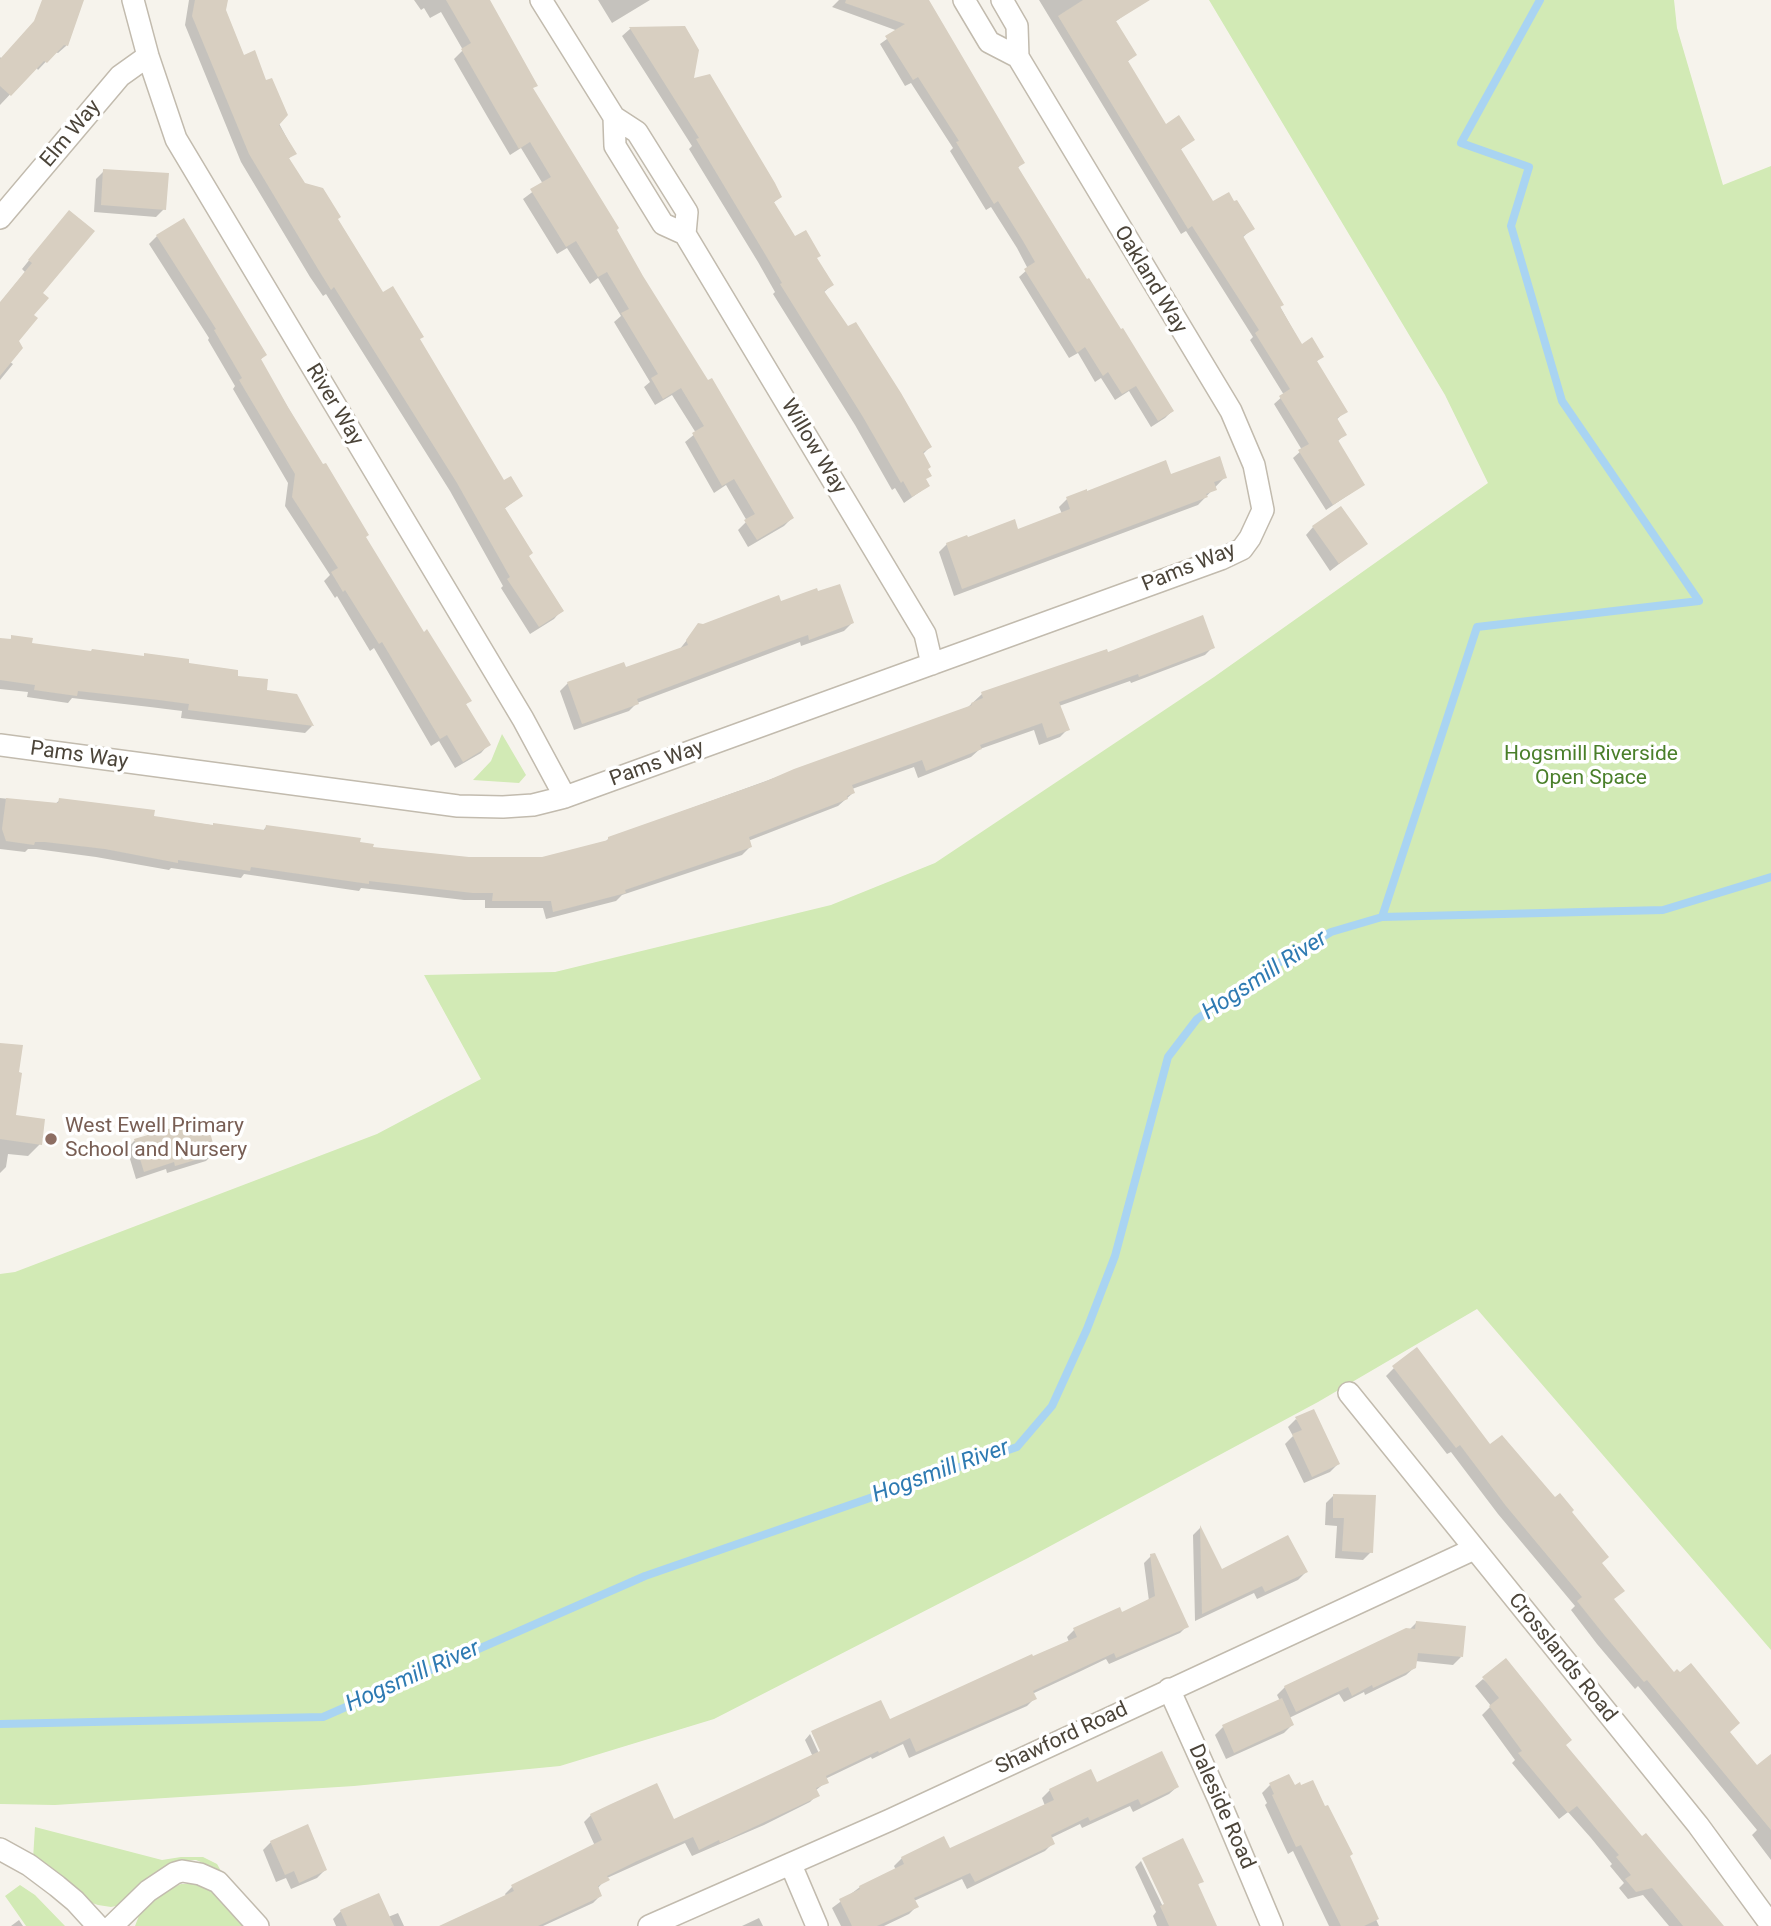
<!DOCTYPE html>
<html>
<head>
<meta charset="utf-8">
<style>
  body { margin:0 }
  canvas { display:block; background:#f6f3ec }
</style>
</head>
<body>
<canvas width="1771" height="1926"></canvas>
<script>
const ctx = document.querySelector('canvas').getContext('2d');
ctx.lineJoin = 'round';
function fillPath(path, color) {
  ctx.fillStyle = color;
  ctx.fill(path, 'evenodd');
}
function poly(rows) {
  const path = new Path2D();
  for (const r of rows) {
    path.moveTo(r[0], r[1]);
    for (let i = 2; i < r.length; i += 2) path.lineTo(r[i], r[i + 1]);
  }
  return path;
}
function stroke(path, color, width, dash) {
  ctx.strokeStyle = color;
  ctx.lineWidth = width;
  ctx.lineCap = dash ? 'butt' : 'round';
  ctx.setLineDash(dash || []);
  ctx.stroke(path);
}
function drawText(font, color, halo, rows, align = 'center') {
  ctx.font = font + ' Roboto,sans-serif';
  ctx.lineWidth = 7;
  ctx.setLineDash([]);
  ctx.textBaseline = 'middle';
  ctx.strokeStyle = halo;
  ctx.fillStyle = color;
  for (const [text, x, y, turn = 0] of rows) {
    ctx.save();
    ctx.translate(x, y);
    ctx.rotate((+turn || 0) * Math.PI / 180);
    ctx.textAlign = isNaN(turn) ? turn : align;
    if (halo) ctx.strokeText(text, 0, 0);
    ctx.fillText(text, 0, 0);
    ctx.restore();
  }
}
fillPath(poly([
  [1209,0,1674,0,1677,28,1723,185,1771,166,1771,1650,1477,1309,1318,1402,1028,1558,714,1719,560,1766,354,1786,55,1805,0,1804,0,1274,15,1272,377,1134,481,1079,424,975,555,972,831,905,935,863,1214,677,1488,483,1445,395],
  [502,734,526,775,519,783,473,780,491,761],
  [35,1827,162,1860,181,1857,203,1857,217,1864,221,1871,196,1860,182,1861,121,1905,111,1907,98,1905,92,1903,33,1859],
  [181,1884,197,1884,211,1891,243,1926,135,1926,140,1913,166,1891],
  [20,1885,35,1895,65,1926,26,1926,5,1896]
]), '#d2eab5');
fillPath(poly([
  [44,0,82,0,66,46,58,53,55,52,38,70,36,67,0,105,0,57,2,59,37,20],
  [189,0,226,0,224,11,243,57,295,153,288,159,304,185,337,220,382,295,419,340,503,483,521,496,504,509,527,556,561,611,554,619,530,634,501,588,503,586,450,491,326,294,323,296,310,277,241,162,185,25],
  [414,0,487,0,532,89,642,277,792,518,784,526,748,547,738,530,747,521,726,485,714,493,685,442,696,433,672,395,655,405,644,387,650,382,614,322,621,316,598,278,590,284,567,248,557,254,523,199,543,184,521,148,510,155,487,116,454,59,463,50,441,12,430,18,424,8,421,10],
  [598,0,650,0,612,23],
  [839,0,901,0,1023,162,1017,169,1087,282,1172,411,1165,418,1151,427,1129,391,1115,400,1101,378,1095,382,1078,353,1069,358,1019,277,1028,269,1017,248,991,207,986,210,950,151,953,148,911,83,905,86,880,44,898,31,832,7],
  [1039,0,1125,0,1131,10,1115,22,1135,55,1127,62,1165,126,1192,140,1180,150,1213,204,1252,229,1242,238,1302,346,1322,356,1316,362,1346,411,1336,420,1344,435,1337,442,1363,485,1326,510,1293,458,1302,450,1274,404,1284,395,1250,340,1253,337,1186,231,1181,234],
  [684,27,691,80,780,197,772,204,794,239,815,259,832,285,823,293,930,447,922,455,926,470,925,480,928,486,904,503,895,488,892,490,855,425,773,294,775,292,758,262,689,149,692,146,622,36,630,29],
  [104,171,164,209,156,217,94,212,96,179],
  [62,220,32,316,17,341,10,362,13,364,0,380,0,303,25,272,22,269],
  [157,236,265,355,260,360,364,537,423,634,469,701,465,705,488,745,481,753,455,768,439,741,431,746,374,648,370,651,337,596,335,598,324,581,330,575,285,506,288,483,233,389,235,386,208,340,209,338,149,244],
  [1170,476,1225,477,1198,505,954,596,939,552,947,544,1017,531,1062,514,1059,507,1067,499],
  [1313,527,1365,544,1330,571,1306,535],
  [780,603,852,623,844,631,801,646,800,642,637,703,629,711,574,730,560,691,568,683,625,670,679,650,699,625,703,626],
  [12,637,30,645,187,665,236,677,265,692,295,696,312,726,305,733,181,718,182,711,150,707,72,698,68,703,27,697,28,692,0,689,0,640,9,641],
  [1213,647,1205,655,1131,683,1130,681,1059,706,1068,729,1060,737,1039,745,1034,730,980,749,971,757,918,778,914,767,852,789,853,793,838,806,748,841,750,847,742,855,622,895,616,901,546,919,543,908,485,908,485,900,464,900,361,888,359,891,244,874,241,878,171,868,169,870,96,857,36,849,28,849,25,852,0,849,0,798,55,804,60,800,152,817,262,832,266,827,372,848,469,859,542,859,604,843,609,838,967,708,982,694,1106,654],
  [0,1044,18,1074,14,1117,40,1144,28,1156,8,1154,6,1167,0,1173],
  [205,1120,214,1153,206,1161,167,1173,166,1169,136,1179,127,1149,134,1141],
  [1394,1368,1570,1512,1600,1563,1613,1600,1673,1674,1728,1732,1757,1768,1771,1767,1771,1860,1752,1835,1757,1830,1638,1686,1635,1689,1597,1644,1571,1610,1575,1606,1498,1514,1451,1452,1447,1454,1386,1376],
  [1296,1419,1338,1464,1330,1472,1304,1483,1285,1444,1293,1436,1288,1427],
  [1334,1495,1371,1552,1363,1560,1335,1558,1337,1526,1325,1525,1326,1503],
  [1200,1528,1221,1572,1306,1572,1298,1580,1257,1599,1254,1593,1195,1621,1193,1535],
  [1151,1556,1187,1626,1180,1633,1109,1664,1106,1659,1079,1672,1032,1694,1035,1698,1027,1706,909,1758,903,1744,872,1759,871,1757,825,1779,826,1782,815,1791,817,1795,810,1802,764,1825,692,1856,685,1843,607,1878,597,1889,600,1896,593,1903,543,1926,461,1926,506,1896,505,1894,512,1887,595,1846,584,1822,591,1815,673,1822,813,1757,805,1740,810,1734,822,1760,825,1758,812,1733,889,1721,1069,1642,1067,1637,1074,1630,1121,1614,1149,1601,1144,1563],
  [1416,1623,1461,1657,1453,1665,1415,1661,1415,1667,1406,1675,1365,1695,1364,1692,1344,1702,1339,1694,1289,1718,1292,1725,1284,1733,1226,1759,1215,1735,1223,1727,1280,1701,1277,1695,1285,1687,1409,1630],
  [1483,1679,1564,1745,1714,1926,1669,1926,1643,1895,1628,1899,1619,1888,1624,1883,1610,1866,1612,1864,1591,1838,1568,1812,1559,1819,1512,1763,1515,1760,1482,1715,1491,1706,1475,1686],
  [1096,1785,1177,1787,1169,1794,1133,1812,1130,1806,1082,1828,1080,1824,1051,1838,1053,1843,1045,1851,967,1889,962,1879,914,1901,916,1907,909,1914,884,1926,841,1926,832,1908,860,1887,896,1870,894,1866,902,1858,949,1850,1045,1806,1042,1798,1050,1790],
  [1270,1785,1294,1787,1348,1857,1379,1926,1329,1926,1293,1851,1288,1854,1265,1805,1267,1803,1262,1793],
  [1182,1840,1201,1881,1197,1886,1215,1926,1157,1926,1153,1916,1156,1912,1135,1867,1141,1861,1166,1913,1169,1912,1145,1860,1142,1860],
  [271,1842,325,1870,317,1878,291,1889,286,1878,276,1882,263,1850],
  [341,1911,388,1917,398,1913,404,1926,336,1926,333,1919],
  [759,1918,763,1926,742,1926],
  [19,1920,23,1926,11,1926]
]), '#0003');
stroke(poly([
  [1382,917,1477,627,1699,601,1562,401,1511,226,1529,167,1461,143,1540,0],
  [0,1724,323,1717,645,1576,1017,1447,1052,1406,1087,1329,1115,1256,1168,1057,1197,1019,1265,971,1331,932,1382,917,1663,910,1771,877]
]), '#a9d4f2', 8);
fillPath(poly([
  [42,0,84,0,68,46,64,45,47,63,44,61,11,96,0,86,0,59,34,21],
  [195,0,228,0,226,10,244,55,255,50,266,80,272,78,288,115,279,125,297,154,289,158,305,183,323,188,341,217,338,219,383,292,393,286,424,337,420,339,504,480,511,476,523,496,505,508,533,553,529,556,564,611,539,627,507,579,510,577,457,483,334,287,331,290,318,269,249,154,192,16],
  [446,0,490,0,538,86,533,88,619,228,617,230,643,276,708,380,712,378,794,518,757,540,744,520,755,514,734,479,722,486,692,433,704,426,681,388,663,399,651,378,658,374,621,313,629,309,607,272,598,277,576,241,566,247,530,189,551,177,530,142,519,149,495,108,461,49,471,43],
  [846,0,929,0,1025,163,1018,167,1087,279,1089,278,1121,329,1123,328,1174,411,1158,421,1136,386,1122,394,1108,372,1103,376,1085,347,1077,353,1024,269,1035,262,1023,241,998,201,994,204,956,142,959,141,918,77,913,80,885,36,905,24,845,3],
  [1083,0,1150,0,1116,21,1137,55,1128,61,1166,124,1179,115,1195,140,1181,149,1213,201,1229,192,1234,201,1237,200,1255,229,1243,236,1284,305,1280,307,1302,344,1312,337,1324,357,1317,361,1348,412,1337,418,1347,435,1338,440,1365,485,1333,505,1298,450,1309,444,1279,396,1290,389,1255,333,1259,330,1192,226,1188,229,1058,16],
  [685,26,699,50,694,78,710,74,775,183,782,197,774,202,795,236,806,230,821,256,817,258,834,285,824,291,848,326,856,322,901,393,932,447,923,452,931,467,928,469,932,476,926,479,930,486,912,497,903,481,901,483,863,417,780,284,782,283,765,254,696,139,699,138,629,27],
  [103,169,169,173,166,210,101,205],
  [69,210,95,231,43,293,49,298,34,315,38,318,19,341,23,348,0,376,0,302,32,263,28,260],
  [184,218,267,355,261,359,288,407,323,464,326,463,369,535,366,537,424,632,427,629,472,701,466,704,491,745,463,762,447,735,440,739,382,642,379,644,345,590,343,592,331,572,338,568,292,497,295,474,239,380,242,378,214,330,216,329,156,235],
  [1220,456,1227,478,1214,482,1217,490,1206,494,1208,497,962,589,946,543,967,535,968,537,1015,519,1018,529,1070,509,1066,497,1087,489,1087,491,1166,460,1171,474],
  [1341,506,1368,544,1339,564,1312,526],
  [840,584,854,623,809,640,808,635,777,646,637,699,639,704,582,724,567,682,624,662,626,667,688,645,686,640,698,623,703,624,779,595,781,601,817,588,818,591],
  [1203,615,1215,648,1139,677,1138,674,1059,702,1070,730,1047,738,1042,723,980,745,982,749,926,771,922,760,852,785,855,793,847,796,848,799,749,837,752,847,625,890,626,893,553,912,551,901,492,901,493,893,473,893,369,881,369,884,251,867,250,871,178,860,178,863,105,849,45,842,35,842,34,845,6,841,2,829,6,798,58,803,59,798,155,810,154,816,213,825,213,823,265,830,266,825,361,838,360,842,374,844,373,847,469,857,542,857,608,840,608,837,764,782,794,769,972,705,971,703,983,698,981,692,1107,649,1108,652],
  [11,635,33,638,32,643,91,651,92,649,144,656,144,653,189,659,189,663,238,670,238,676,268,679,267,690,297,694,314,726,188,710,189,704,159,700,78,691,77,696,34,690,35,685,0,680,0,638,11,639],
  [0,1043,23,1045,19,1072,22,1073,16,1115,45,1119,42,1145,0,1139],
  [206,1118,216,1154,175,1166,174,1162,144,1172,134,1139],
  [1417,1347,1490,1444,1502,1435,1555,1497,1560,1493,1574,1510,1572,1512,1609,1557,1602,1563,1625,1591,1614,1599,1674,1672,1677,1669,1680,1672,1691,1663,1740,1723,1730,1732,1757,1765,1771,1754,1771,1830,1647,1680,1644,1682,1605,1636,1577,1601,1582,1597,1506,1506,1460,1445,1456,1448,1392,1366],
  [1314,1409,1340,1464,1312,1477,1292,1434,1302,1430,1295,1417],
  [1333,1494,1376,1495,1373,1553,1342,1551,1344,1518,1333,1518],
  [1200,1525,1222,1569,1288,1535,1308,1572,1265,1592,1262,1586,1202,1614],
  [1155,1553,1189,1627,1116,1658,1114,1653,1088,1665,1033,1691,1037,1699,916,1752,910,1738,879,1753,878,1751,826,1776,829,1783,816,1788,820,1796,720,1843,719,1840,699,1850,693,1837,637,1861,607,1876,610,1880,598,1886,602,1896,538,1926,439,1926,514,1891,511,1885,602,1840,590,1814,611,1804,657,1783,674,1819,820,1751,811,1731,833,1721,881,1700,890,1719,1032,1654,1033,1656,1077,1637,1073,1628,1120,1607,1122,1612,1155,1596,1150,1554],
  [1416,1621,1466,1626,1463,1657,1418,1653,1416,1668,1373,1688,1372,1685,1352,1696,1348,1687,1296,1712,1284,1686,1406,1628,1415,1629],
  [1506,1658,1572,1740,1566,1745,1642,1836,1646,1833,1724,1926,1683,1926,1652,1888,1636,1892,1625,1879,1631,1875,1616,1857,1619,1855,1598,1831,1577,1806,1568,1813,1518,1753,1522,1751,1489,1706,1499,1698,1482,1677],
  [1282,1698,1294,1725,1234,1753,1222,1725],
  [1162,1751,1179,1787,1141,1805,1138,1799,1090,1821,1088,1817,1051,1835,1055,1844,975,1882,970,1873,914,1898,919,1907,877,1926,852,1926,839,1899,860,1889,859,1886,904,1864,901,1857,944,1836,950,1848,1054,1800,1049,1789,1091,1769,1097,1782],
  [1289,1774,1295,1785,1300,1782,1301,1785,1313,1780,1325,1806,1328,1805,1353,1854,1350,1856,1379,1919,1364,1926,1341,1926,1301,1845,1296,1847,1272,1795,1274,1794,1269,1783],
  [308,1824,327,1870,299,1883,294,1871,285,1875,270,1841],
  [1183,1838,1204,1882,1198,1884,1217,1926,1169,1926,1160,1906,1164,1904,1142,1858],
  [379,1893,394,1926,347,1926,340,1910]
]), '#d8cfc1');
const minor = poly([
  [133,0,148,56,176,139,523,719,565,797],
  [541,0,614,117,637,132,687,212,685,234],
  [964,0,989,42,1018,57],
  [614,117,615,146,663,224,685,234,925,634,932,664],
  [0,218,120,76,148,56],
  [0,745,458,806,503,807,533,805,565,797,1221,559,1242,549,1250,538,1263,510,1254,465,1231,411,1018,57,1017,26,1002,0],
  [1349,1393,1698,1825,1771,1925],
  [1169,1689,1219,1800,1272,1926],
  [0,1849,29,1865,57,1886,75,1901,98,1926],
  [791,1865,817,1926],
  [112,1926,148,1891,175,1873,182,1871,200,1874,218,1882,258,1926],
  [649,1926,890,1820,1474,1549]
]);
stroke(minor, '#c2bbae', 24);
stroke(minor, '#fff', 21);
for (const [x, y, r, color] of [
  [51,1139,7,"#8d6e63"]
]) {
  const dot = new Path2D();
  dot.arc(x, y, r, 0, 2 * Math.PI);
  ctx.fillStyle = color;
  ctx.fill(dot);
  stroke(dot, '#fff', 2.5);
}
drawText('21px', '#4b4439', '#fff', [
  ["Elm Way",71,134,-50],
  ["Oakland Way",1150,280,59],
  ["River Way",334,405,59],
  ["Willow Way",813,447,59],
  ["Pams Way",1189,568,-22],
  ["Pams Way",79,756,8],
  ["Pams Way",657,764,-20],
  ["Crosslands Road",1562,1658,51],
  ["Shawford Road",1062,1739,-25],
  ["Daleside Road",1221,1807,66]
]);
drawText('21px', '#4a7f2a', '#fff', [
  ["Hogsmill Riverside",1591,755],
  ["Open Space",1591,779]
]);
drawText('21px', '#785e54', '#fff', [
  ["West Ewell Primary",65,1127],
  ["School and Nursery",65,1151]
], 'left');
drawText('italic 23px', '#2e7ab2', '#fff', [
  ["Hogsmill River",1265,976,-33],
  ["Hogsmill River",941,1472,-20],
  ["Hogsmill River",413,1677,-24]
]);
</script>
</body>
</html>
